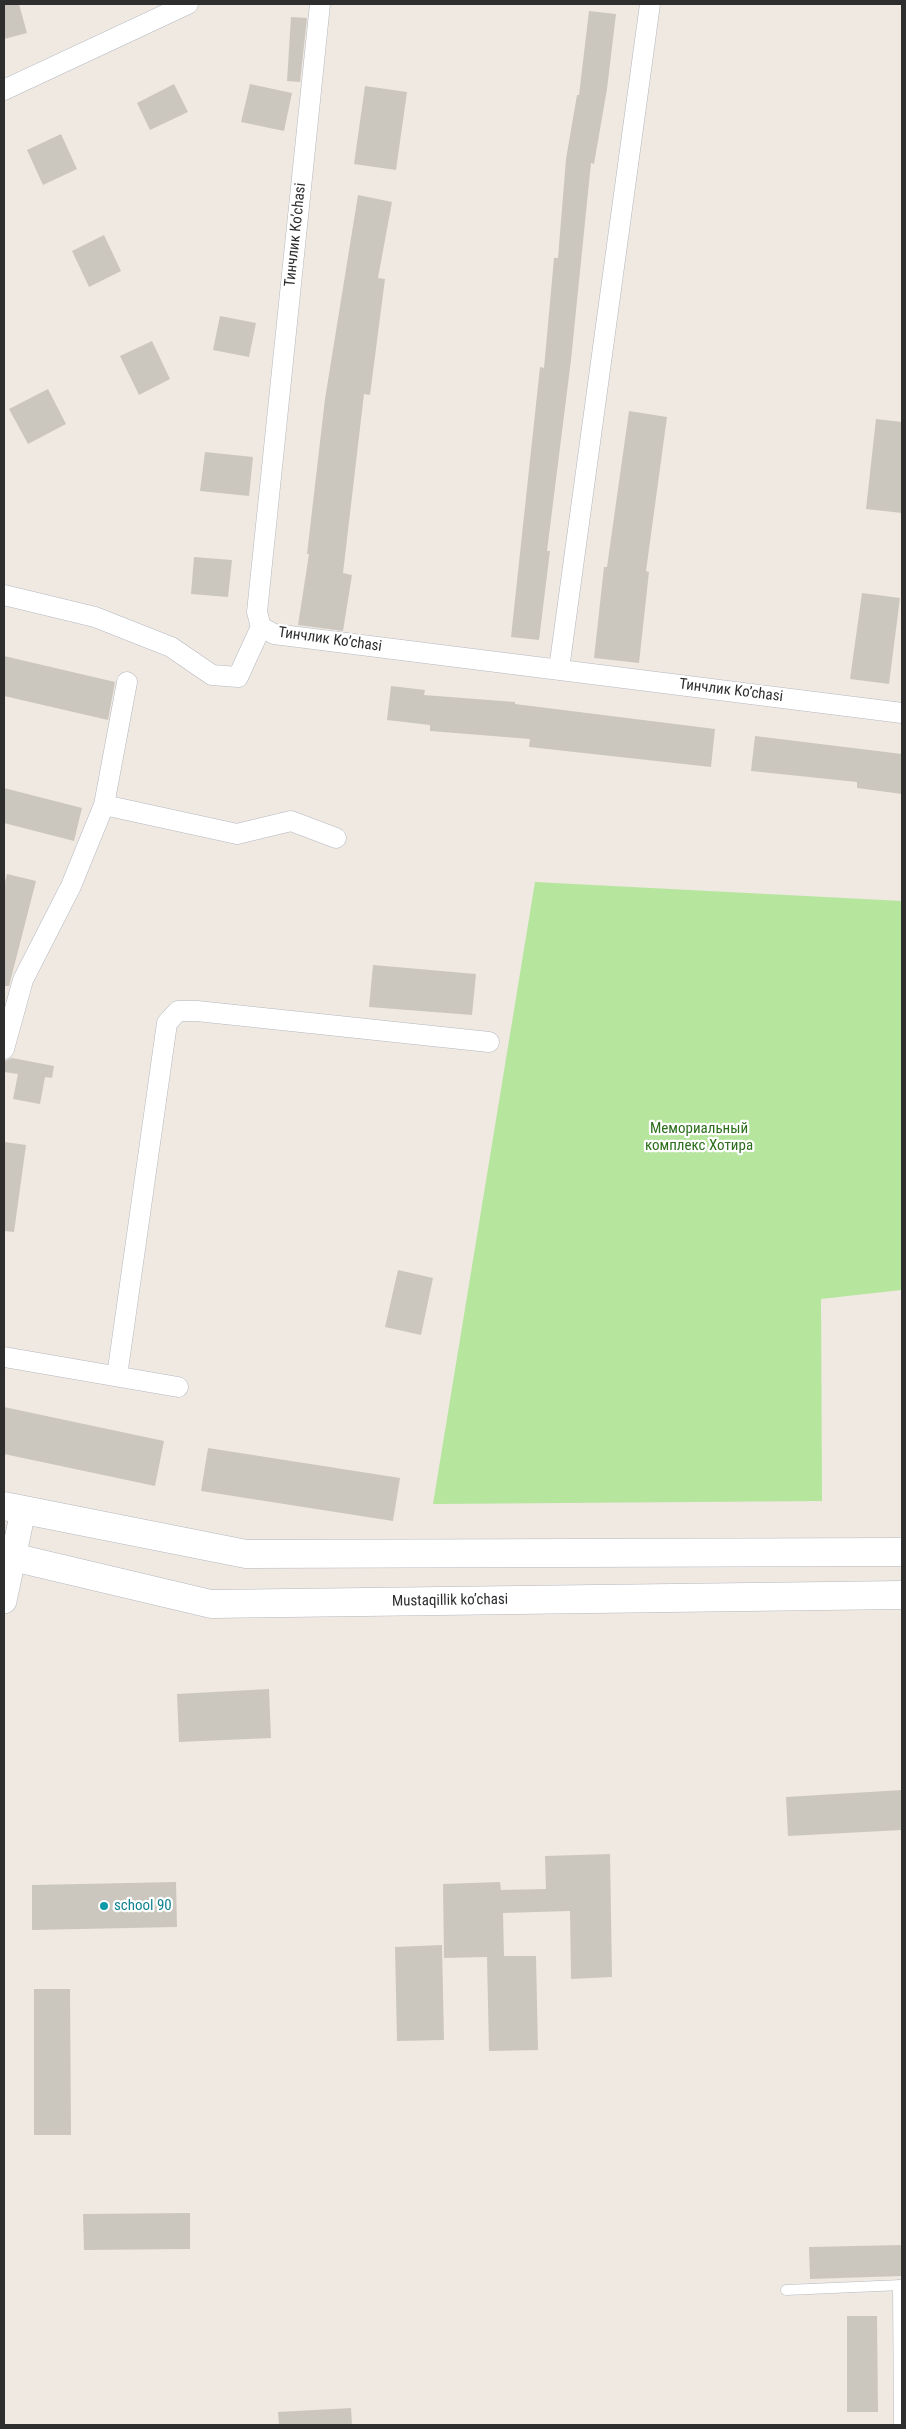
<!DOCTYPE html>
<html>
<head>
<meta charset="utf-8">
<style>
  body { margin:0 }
  #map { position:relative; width:906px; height:2429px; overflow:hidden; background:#efe9e1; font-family:"Roboto Condensed",sans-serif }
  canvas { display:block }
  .frame { position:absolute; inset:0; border:5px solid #2e2e2e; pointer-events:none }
</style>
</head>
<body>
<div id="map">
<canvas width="906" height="2429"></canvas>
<div class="frame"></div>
</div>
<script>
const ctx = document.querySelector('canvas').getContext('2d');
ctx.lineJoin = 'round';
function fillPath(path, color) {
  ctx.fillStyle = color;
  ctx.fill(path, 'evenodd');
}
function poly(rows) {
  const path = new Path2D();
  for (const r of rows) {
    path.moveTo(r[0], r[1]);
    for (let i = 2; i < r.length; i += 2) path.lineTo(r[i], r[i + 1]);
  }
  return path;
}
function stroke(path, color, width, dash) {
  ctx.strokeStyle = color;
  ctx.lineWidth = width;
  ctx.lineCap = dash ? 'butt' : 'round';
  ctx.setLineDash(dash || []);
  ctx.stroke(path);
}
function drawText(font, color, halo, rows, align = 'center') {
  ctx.font = font + ' "Roboto Condensed",sans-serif';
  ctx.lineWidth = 4.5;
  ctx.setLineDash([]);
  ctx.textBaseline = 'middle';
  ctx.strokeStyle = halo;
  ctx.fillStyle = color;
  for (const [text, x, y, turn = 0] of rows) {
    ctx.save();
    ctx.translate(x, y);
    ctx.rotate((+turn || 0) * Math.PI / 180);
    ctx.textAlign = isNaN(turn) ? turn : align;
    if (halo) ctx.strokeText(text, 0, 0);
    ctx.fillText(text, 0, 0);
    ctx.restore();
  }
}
fillPath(poly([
  [535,882,902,901,901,1290,821,1299,822,1501,433,1504]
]), '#b6e59e');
fillPath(poly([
  [4,4,19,4,27,33,4,39],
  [589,11,616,14,607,89,594,164,591,163,571,360,547,551,550,551,539,640,511,637,540,367,544,368,554,258,558,258,566,159,577,95,579,95],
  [291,17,307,18,300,82,287,81],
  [174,84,188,112,150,130,137,103],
  [250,84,292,93,284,131,241,122],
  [365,86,407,92,396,170,354,164],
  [61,134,77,169,43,185,27,150],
  [358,195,392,202,378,278,385,279,370,395,364,394,343,573,352,575,343,631,298,625,309,554,307,554,325,399],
  [104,235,121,271,89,287,72,251],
  [220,316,256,323,249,357,213,350],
  [152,341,170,379,139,395,120,356],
  [48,389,66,424,28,444,9,409],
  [629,411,667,417,646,571,649,572,639,663,594,658,604,567,607,567],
  [876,419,902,422,902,513,866,509],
  [205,452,253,457,249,496,200,491],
  [194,557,232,560,228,597,191,594],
  [862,593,900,598,889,684,850,679],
  [4,656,115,682,108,720,4,696],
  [391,686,425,690,424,695,515,702,515,704,715,729,711,767,529,747,530,739,430,731,430,725,387,720],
  [755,736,902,754,902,794,857,788,857,782,751,771],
  [4,788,82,808,74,841,4,823],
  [7,874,36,881,9,986,4,986,4,886],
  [373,965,476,974,472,1015,369,1007],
  [12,1058,54,1066,52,1078,45,1077,40,1104,13,1099,18,1074,4,1072,4,1061],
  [5,1142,26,1145,14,1232,4,1231],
  [398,1270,433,1278,421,1335,385,1327],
  [4,1407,164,1441,155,1486,4,1454],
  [208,1448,400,1478,393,1521,201,1491],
  [269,1689,271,1738,179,1742,177,1694],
  [902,1790,902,1830,788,1836,786,1797],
  [610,1854,612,1977,571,1979,570,1911,503,1913,504,1956,536,1956,538,2050,489,2051,487,1957,444,1958,443,1884,500,1882,501,1890,546,1889,545,1856],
  [176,1882,177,1927,32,1930,32,1885],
  [442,1945,444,2040,397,2041,395,1947],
  [34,1989,70,1989,71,2135,34,2135],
  [190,2213,190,2249,84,2250,83,2214],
  [902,2245,902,2276,810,2279,809,2247],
  [847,2316,877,2316,878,2412,847,2412],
  [351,2408,352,2425,279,2425,278,2412]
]), '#cbc7bf');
const service = poly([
  [898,2285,899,2425],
  [786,2290,902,2285]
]);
const minor = poly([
  [320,4,257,612,261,627,274,634,902,713],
  [4,90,188,4],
  [4,595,95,617,171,647,212,675,238,677,261,627],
  [559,669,650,4],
  [104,805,237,834,291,821,336,838],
  [4,1049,23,980,71,886,104,805,127,682],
  [4,1357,178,1387],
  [117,1376,167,1023,178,1011,197,1011,489,1042]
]);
const tertiary = poly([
  [4,1601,23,1511]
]);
const secondary = poly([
  [4,1506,246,1554,902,1552],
  [4,1555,211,1604,902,1595]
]);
stroke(service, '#b4b7c1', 11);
stroke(minor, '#b4b7c1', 21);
stroke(tertiary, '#b4b7c1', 26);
stroke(secondary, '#b4b7c1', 29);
stroke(service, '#fff', 10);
stroke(minor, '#fff', 20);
stroke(tertiary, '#fff', 25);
stroke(secondary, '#fff', 28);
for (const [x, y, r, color] of [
  [104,1906,5,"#0f9aa8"]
]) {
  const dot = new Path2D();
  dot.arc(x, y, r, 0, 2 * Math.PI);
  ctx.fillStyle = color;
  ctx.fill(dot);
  stroke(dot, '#fff', 2);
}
drawText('15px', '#2e2e2e', '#fff', [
  ["Тинчлик Ko’chasi",296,235,-84],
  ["Тинчлик Ko’chasi",330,640,8],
  ["Тинчлик Ko’chasi",731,691,7],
  ["Mustaqillik ko’chasi",450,1601,-1]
]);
drawText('15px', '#2c6e1b', '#fff', [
  ["Мемориальный",699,1129],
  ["комплекс Хотира",699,1146]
]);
drawText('15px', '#0d838f', '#fff', [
  ["school 90",114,1906]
], 'left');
</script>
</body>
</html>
